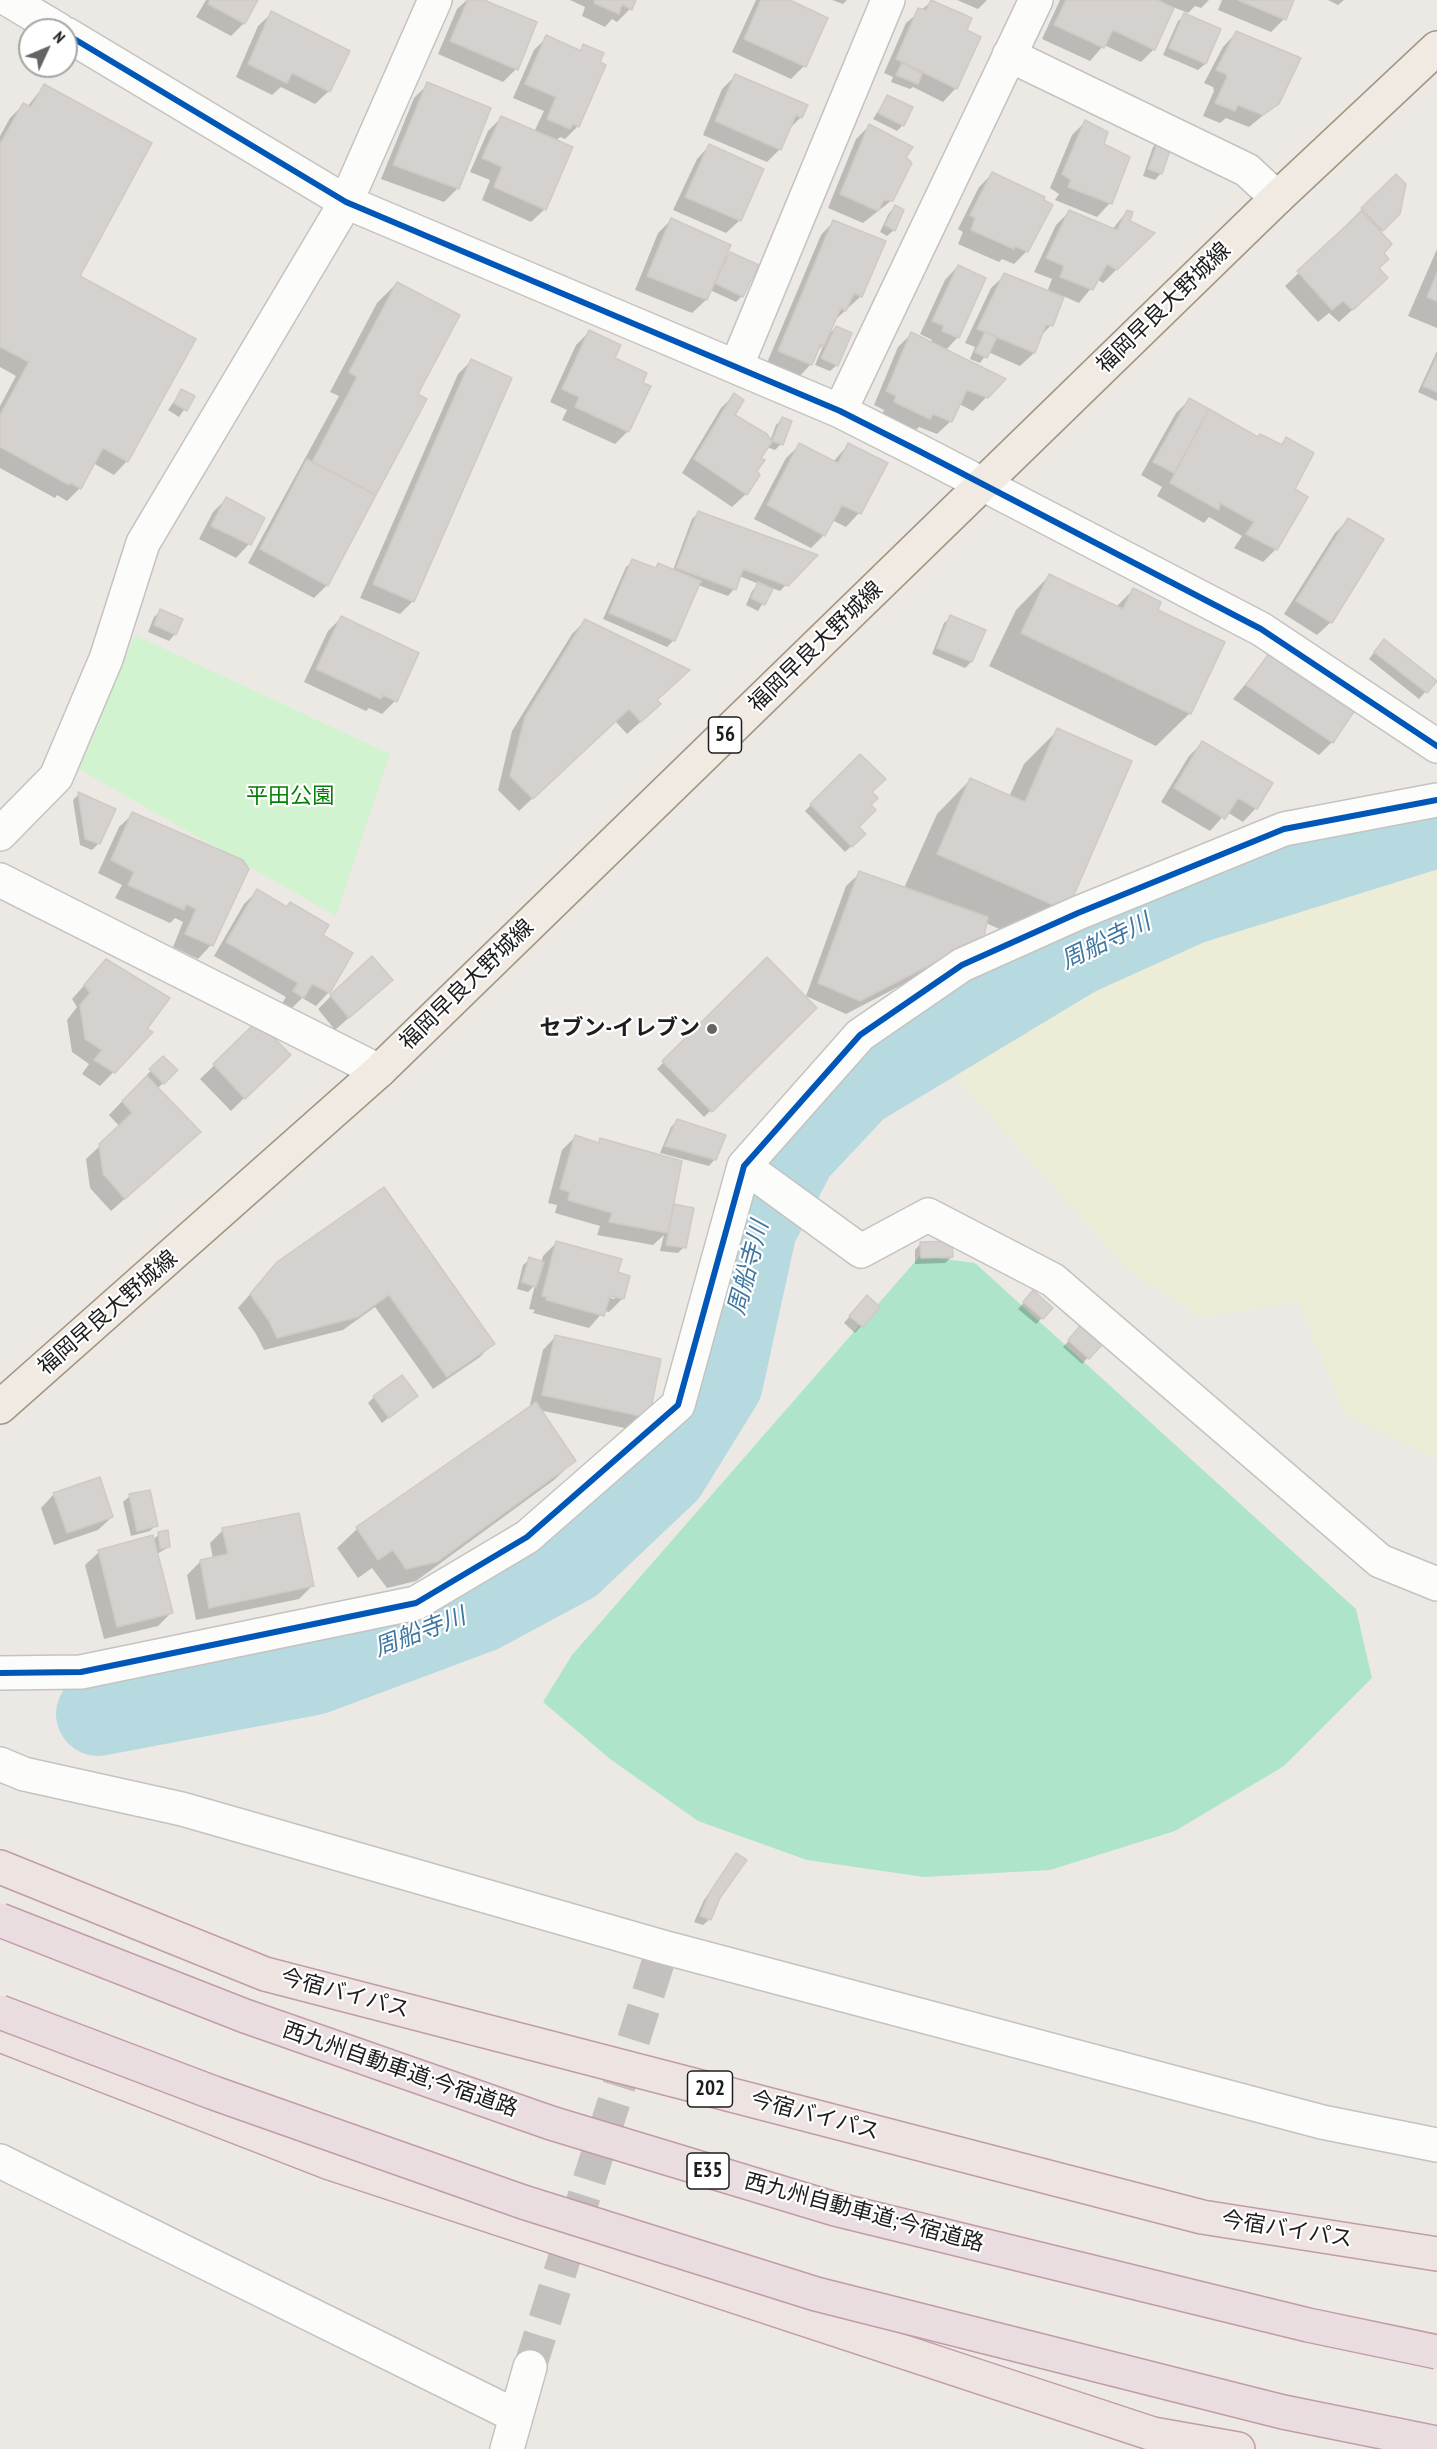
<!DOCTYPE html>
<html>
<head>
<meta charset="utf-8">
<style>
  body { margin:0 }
  #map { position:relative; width:1437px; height:2449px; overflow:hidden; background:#ece9e5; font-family:"PT Sans Narrow",sans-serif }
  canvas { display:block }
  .north { position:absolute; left:18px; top:18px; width:60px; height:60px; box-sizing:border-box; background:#fff; border:2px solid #a5a5a5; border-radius:50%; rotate:46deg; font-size:16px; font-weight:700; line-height:24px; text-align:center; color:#1d1d1d }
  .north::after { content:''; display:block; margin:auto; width:21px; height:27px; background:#656463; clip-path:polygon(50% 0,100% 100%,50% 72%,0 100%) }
</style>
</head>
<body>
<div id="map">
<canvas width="1437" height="2449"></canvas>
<div class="north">N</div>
</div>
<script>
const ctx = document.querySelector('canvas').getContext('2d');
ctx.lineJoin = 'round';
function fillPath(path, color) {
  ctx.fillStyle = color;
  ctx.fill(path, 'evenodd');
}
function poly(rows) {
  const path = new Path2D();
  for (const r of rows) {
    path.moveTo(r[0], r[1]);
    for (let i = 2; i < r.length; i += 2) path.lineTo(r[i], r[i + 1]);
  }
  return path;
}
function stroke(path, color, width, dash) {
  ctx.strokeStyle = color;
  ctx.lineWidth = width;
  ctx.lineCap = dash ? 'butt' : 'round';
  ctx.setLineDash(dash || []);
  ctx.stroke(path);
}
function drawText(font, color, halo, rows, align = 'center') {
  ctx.font = font + ' "PT Sans Narrow","Noto Sans JP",sans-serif';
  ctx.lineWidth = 4.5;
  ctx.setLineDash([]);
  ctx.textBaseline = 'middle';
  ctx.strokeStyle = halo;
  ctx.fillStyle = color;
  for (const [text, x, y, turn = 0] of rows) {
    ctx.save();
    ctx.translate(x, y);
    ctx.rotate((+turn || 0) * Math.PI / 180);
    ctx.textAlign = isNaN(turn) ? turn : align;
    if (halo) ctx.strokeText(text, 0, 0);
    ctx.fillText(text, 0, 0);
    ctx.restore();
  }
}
fillPath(poly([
  [1437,861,1437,1458,1436,1459,1345,1414,1297,1300,1203,1319,1127,1269,926,1044,1124,951,1236,919,1372,873]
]), '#edecd7');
fillPath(poly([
  [135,635,390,754,336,916,79,769]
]), '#d2f3cf');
fillPath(poly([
  [920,1256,975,1263,1356,1609,1372,1678,1284,1766,1175,1831,1050,1870,924,1877,807,1860,698,1821,610,1759,543,1702,572,1655]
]), '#aee5ca');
fillPath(poly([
  [206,0,256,0,244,23,231,36,196,17],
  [467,0,480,0,516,69,503,82,438,54,457,9],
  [570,0,634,0,630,9,617,22,612,19,605,27,582,16,585,7],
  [756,0,786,0,804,66,791,79,732,52],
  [832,0,847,0,843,4],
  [957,0,987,0,978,9],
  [1060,0,1209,0,1201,8,1195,6,1188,13,1173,7,1154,49,1141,62,1104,45,1090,61,1042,39],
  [1222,0,1293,0,1284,19,1271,32,1218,10],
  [1328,0,1344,0,1338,5],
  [932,1,965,31,956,88,943,102,913,87,910,89,891,82,893,77,884,73,906,23],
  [272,13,329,91,315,104,281,87,272,95,236,77,258,26],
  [1185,15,1219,30,1205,64,1198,70,1163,55,1178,21],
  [1236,33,1278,103,1249,127,1226,118,1220,123,1203,116,1214,91,1213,87,1204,83,1223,47],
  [547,37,579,51,584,46,578,126,565,139,560,137,556,141,545,209,531,222,482,200,490,180,470,172,488,131,502,117,534,132,544,111,513,98,534,50],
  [736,75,801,117,788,130,780,149,767,162,703,135,722,89],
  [428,84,489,109,457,189,444,202,381,179,414,98],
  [44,86,78,276,127,461,114,475,93,463,80,488,67,501,57,495,55,498,0,468,0,406,16,376,0,367,0,136,10,118,23,105,27,107],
  [887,97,903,125,897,131,873,119],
  [1085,122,1102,144,1128,157,1110,203,1097,217,1055,200,1059,194,1050,188,1072,135],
  [869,126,904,157,892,200,863,223,828,208,856,139],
  [1159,140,1161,173,1155,180,1143,176,1153,147],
  [710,145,740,220,726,233,673,210,697,159],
  [992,174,1027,251,1014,264,1002,259,999,262,958,244,963,232,958,229,979,187],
  [1396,176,1398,213,1380,232,1382,253,1373,291,1339,322,1329,313,1318,322,1285,286,1350,224,1349,222],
  [895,207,894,230,887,236,880,232,889,213],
  [1127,211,1128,222,1152,234,1103,283,1098,280,1079,303,1063,296,1051,325,1040,337,1034,353,1020,366,988,352,980,363,970,359,975,347,965,343,991,288,1005,275,1047,292,1052,279,1034,272,1056,225,1069,212,1112,230],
  [671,220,722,262,730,254,742,296,736,302,710,290,706,300,692,313,635,290,658,233],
  [834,221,884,242,861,296,833,322,827,336,836,327,837,365,830,371,815,365,824,344,816,353,811,364,798,378,766,365,821,235],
  [1437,249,1437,328,1408,316],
  [958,266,984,278,958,337,945,351,1003,380,973,411,959,404,951,421,937,434,919,427,915,431,882,415,884,410,874,405,898,347,911,334,930,343,932,340,920,334,945,280],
  [397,283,416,395,327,585,314,598,248,563,339,396,330,392,377,303],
  [589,332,613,359,628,431,615,444,562,420,567,410,550,402,576,345],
  [1437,351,1437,401,1418,392],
  [471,361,413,601,400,614,360,598,458,374],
  [182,390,193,397,179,417,168,410],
  [734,395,733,415,770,441,776,425,782,419,781,444,775,450,767,447,758,458,746,494,732,507,682,473,721,408],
  [1189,400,1258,438,1279,446,1286,439,1293,489,1276,549,1263,562,1234,548,1242,536,1209,517,1204,523,1157,496,1162,487,1141,475,1176,413],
  [800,445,833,462,848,445,886,464,859,513,846,527,832,520,824,535,811,548,754,519,786,458],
  [226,499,263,518,249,544,236,558,199,539,213,512],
  [698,513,815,555,780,591,772,588,758,611,746,605,752,591,759,584,739,576,734,589,728,596,698,585,674,640,667,647,603,619,626,567,633,561,654,569,659,564,673,570,692,519],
  [1348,520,1331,622,1317,635,1284,614,1335,533],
  [1049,576,1115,608,1133,590,1190,713,1156,746,989,666,1016,610],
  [161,611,175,634,169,641,148,632,154,617],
  [951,617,971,662,965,668,932,654,944,623],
  [341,618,395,701,382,714,369,708,366,711,304,682,328,631],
  [586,620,656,700,646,717,627,734,615,721,519,811,498,790,512,731,572,634],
  [1378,647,1435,681,1419,699,1369,659],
  [1271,653,1332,742,1319,755,1233,699],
  [1058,730,1066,910,1032,944,986,923,969,950,846,1014,806,996,846,886,860,873,904,888,937,814,970,780,1009,797,1024,764],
  [1202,743,1256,808,1243,822,1227,812,1210,831,1161,802,1189,756],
  [860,756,870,792,869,805,857,827,864,834,845,852,805,811],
  [79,794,99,843,92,850,80,845,73,800],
  [133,814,247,869,211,945,198,959,173,947,183,922,175,918,170,923,115,898,122,885,98,873,119,827],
  [257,891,321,936,329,992,316,1006,302,998,290,1010,281,1005,286,997,214,956,244,904],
  [767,959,815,1008,704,1117,657,1069],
  [106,961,145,1030,151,1033,100,1086,82,1074,89,1064,72,1052,67,1020,77,1007,72,999],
  [377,993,335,1030,318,1009,331,996],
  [257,1024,288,1055,231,1111,200,1079],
  [163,1058,176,1070,157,1089,186,1145,111,1211,90,1188,86,1159,120,1127,109,1115],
  [677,1121,715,1159,709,1166,660,1153,671,1127],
  [575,1137,597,1144,601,1140,671,1209,674,1206,684,1247,678,1253,660,1251,664,1235,653,1245,597,1235,600,1226,555,1213,557,1205,548,1203,562,1150],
  [384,1189,493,1343,480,1357,433,1389,375,1307,343,1330,264,1350,256,1334,238,1308,277,1263],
  [556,1243,616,1274,628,1277,622,1299,609,1312,604,1311,589,1328,533,1313,535,1310,529,1309,535,1285,528,1292,517,1289,523,1265,530,1259,541,1263,543,1256],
  [602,1296,615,1296,615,1299],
  [921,1243,952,1257,945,1263,915,1264,915,1250],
  [1027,1299,1042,1318,1036,1324,1018,1309],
  [861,1303,878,1307,855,1333,844,1323],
  [1074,1335,1100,1345,1082,1364,1063,1347],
  [556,1336,647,1417,634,1430,539,1410,574,1461,554,1480,416,1581,387,1588,372,1568,358,1578,337,1548,357,1529,529,1409,543,1350],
  [416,1396,382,1423,368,1403,374,1397],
  [54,1494,112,1517,98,1530,54,1545,41,1508],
  [130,1496,156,1525,150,1531,131,1536,123,1502],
  [223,1530,312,1586,299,1599,196,1620,187,1575,201,1561,213,1559,210,1543],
  [159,1534,169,1547,157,1554,172,1612,158,1626,104,1639,85,1565,99,1552,153,1540],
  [736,1855,710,1919,703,1925,694,1922,704,1900]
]), '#0003');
stroke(poly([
  [98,1714,314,1673,480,1611,571,1562,666,1472,721,1383,755,1228,795,1152,857,1086,1076,954,1189,903,1432,827,1437,828]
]), '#b7dae1', 84);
const building = poly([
  [210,0,258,0,245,24,208,4,210,0],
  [468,0,484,0,537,22,518,70,450,41,468,0],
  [595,0,636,0,632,10,622,4,619,14,594,3,595,0],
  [761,0,790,0,828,18,806,67,744,39,761,0],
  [931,0,972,18,967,30,981,37,957,89,896,59,918,8,926,10,931,0],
  [1066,0,1157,0,1174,8,1155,50,1113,30,1104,48,1054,25,1066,0],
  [1238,0,1294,0,1286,20,1238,0],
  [271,11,350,51,330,92,292,73,287,83,248,64,271,11],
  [1184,13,1221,29,1206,64,1169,48,1184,13],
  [1236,31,1301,58,1279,104,1263,115,1238,105,1235,111,1215,103,1227,77,1226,74,1216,70,1236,31],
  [546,35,581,51,583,44,604,53,600,62,606,65,579,127,573,124,570,129,547,119,556,97,525,84,546,35],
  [902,63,922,74,918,84,896,75,902,63],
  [735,74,808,105,802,118,796,115,781,150,715,121,735,74],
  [427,82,491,108,459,189,393,165,427,82],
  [44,84,152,143,80,276,196,339,128,462,103,448,81,489,71,483,69,485,0,447,0,415,29,362,0,347,0,144,23,103,31,107,44,84],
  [887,95,913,107,904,126,878,113,887,95],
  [501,116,573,147,546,210,494,187,502,167,482,158,501,116],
  [1085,120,1108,132,1104,144,1130,157,1112,204,1068,187,1071,180,1062,174,1085,120],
  [869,124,913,147,906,157,912,163,893,201,884,200,878,211,840,194,869,124],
  [1159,139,1172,145,1162,174,1148,169,1159,139],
  [709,144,764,169,741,221,685,197,709,144],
  [992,172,1045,197,1044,200,1053,205,1028,252,1015,246,1014,249,971,230,975,218,970,215,992,172],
  [1396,174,1406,184,1400,214,1383,231,1361,208,1396,174],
  [895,205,904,210,895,231,885,225,895,205],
  [1069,210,1117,230,1127,210,1133,212,1130,221,1155,233,1117,270,1107,264,1093,290,1060,277,1064,266,1046,258,1069,210],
  [1362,211,1392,244,1384,253,1389,259,1379,268,1388,278,1353,310,1343,301,1332,310,1297,271,1362,211],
  [671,218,731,245,707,300,647,276,671,218],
  [833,220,886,241,862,297,854,293,846,311,841,308,824,346,821,344,812,365,778,351,833,220],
  [730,252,759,265,743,297,715,283,730,252],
  [958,265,986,278,959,338,942,331,944,326,932,321,958,265],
  [1004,273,1064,297,1053,326,1046,325,1035,353,977,329,1004,273],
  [1437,273,1437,301,1427,297,1437,273],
  [397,282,460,315,418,394,427,399,376,495,312,462,357,377,349,372,397,282],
  [836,326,852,333,838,366,821,358,836,326],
  [589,330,621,345,615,358,647,373,643,383,651,386,629,432,575,407,579,397,562,389,589,330],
  [911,332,1006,379,988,398,967,390,952,422,933,414,930,419,894,402,896,396,886,391,911,332],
  [985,332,997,337,987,358,975,352,985,332],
  [1437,356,1437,392,1423,386,1437,356],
  [471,359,512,378,414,602,373,584,471,359],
  [181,389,195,396,187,411,174,403,181,389],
  [734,393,744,400,735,415,767,434,772,442,761,458,765,460,757,471,760,475,747,495,694,459,734,393],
  [1189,398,1209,409,1174,473,1153,462,1189,398],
  [1209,409,1258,437,1260,434,1282,445,1286,437,1314,453,1295,489,1308,497,1277,550,1246,534,1254,522,1220,503,1219,510,1170,483,1209,409],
  [782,417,792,421,783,445,772,441,782,417],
  [799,443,838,463,848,443,888,463,861,514,842,505,825,536,767,505,799,443],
  [307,459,376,495,328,586,260,549,307,459],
  [226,497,265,518,251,545,211,526,226,497],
  [698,511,818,555,788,586,743,569,736,590,676,568,698,511],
  [1348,518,1384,539,1332,623,1296,601,1348,518],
  [632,559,656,568,658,563,701,581,675,641,609,613,632,559],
  [1049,574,1123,609,1133,588,1161,602,1158,610,1225,642,1191,714,1021,633,1049,574],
  [758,582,773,589,765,605,751,598,758,582],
  [160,609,183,619,176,635,154,625,160,609],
  [950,615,986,630,972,662,937,648,950,615],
  [341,616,419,653,397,702,383,695,381,699,316,669,341,616],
  [585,619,690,670,657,700,661,704,641,722,629,709,533,799,510,776,525,717,585,619],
  [1384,639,1437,681,1427,693,1374,652,1384,639],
  [1270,652,1359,704,1333,743,1246,685,1270,652],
  [1057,728,1132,761,1067,911,937,854,970,778,1025,802,1057,728],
  [1202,741,1273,783,1257,809,1238,798,1225,819,1174,788,1202,741],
  [860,754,886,779,872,792,878,798,871,805,876,810,859,827,866,834,852,847,810,804,860,754],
  [78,792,116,809,100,844,85,839,78,792],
  [132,812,243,860,249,869,213,946,185,934,196,909,186,904,184,910,128,885,134,872,111,860,132,812],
  [859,871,988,917,984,937,860,1001,818,983,859,871],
  [257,889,287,907,290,902,329,925,323,935,353,953,330,993,312,984,304,998,293,991,298,983,226,942,257,889],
  [372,956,393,980,349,1018,330,995,372,956],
  [767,957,817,1008,712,1112,662,1061,767,957],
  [106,959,170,998,147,1029,153,1032,115,1073,94,1060,102,1050,85,1039,80,1005,90,993,84,985,106,959],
  [257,1021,291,1055,245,1099,213,1064,257,1021],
  [163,1056,178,1070,164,1084,149,1069,163,1056],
  [147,1076,201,1132,125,1199,103,1174,99,1144,132,1113,122,1101,147,1076],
  [677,1119,726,1135,716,1160,665,1146,677,1119],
  [575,1135,599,1143,600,1138,682,1161,668,1233,609,1222,612,1213,568,1200,570,1192,560,1189,575,1135],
  [384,1187,495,1344,447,1377,389,1295,358,1317,277,1338,269,1321,250,1294,277,1262,384,1187],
  [674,1204,694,1208,686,1248,666,1245,674,1204],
  [556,1241,622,1259,618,1272,630,1276,624,1299,610,1296,604,1316,546,1300,547,1297,542,1296,556,1241],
  [952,1241,953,1257,921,1258,920,1242,952,1241],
  [529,1257,544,1262,536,1287,522,1282,529,1257],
  [1033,1290,1053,1308,1043,1319,1023,1302,1033,1290],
  [867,1295,880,1307,863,1327,849,1316,867,1295],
  [1080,1326,1102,1345,1089,1359,1068,1340,1080,1326],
  [555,1335,661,1359,649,1418,542,1395,555,1335],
  [402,1375,418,1396,389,1418,373,1396,402,1375],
  [536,1402,576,1461,437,1562,406,1569,393,1550,378,1560,356,1527,536,1402],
  [100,1477,113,1517,67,1533,53,1493,100,1477],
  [150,1490,158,1526,137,1531,129,1494,150,1490],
  [299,1513,314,1586,209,1608,200,1560,228,1554,222,1528,299,1513],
  [168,1530,170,1547,160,1549,158,1532,168,1530],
  [153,1535,173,1613,117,1627,98,1550,153,1535],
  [736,1853,747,1860,720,1898,711,1920,700,1916,710,1892,736,1853]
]);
fillPath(building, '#d4d1ce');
stroke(building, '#cfcac6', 1.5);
stroke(poly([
  [530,2367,663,1947]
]), '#c3c0bd', 33, [33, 16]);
const minor = poly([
  [9,0,59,30],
  [66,34,346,202,840,411,919,451,1261,629,1437,746],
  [1009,55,1247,170,1277,198],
  [736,367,888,0],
  [840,411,1036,0],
  [0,834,56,777,106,659,143,543,346,202,435,0],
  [0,880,379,1071],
  [744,1166,861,1251,928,1215,1053,1280,1380,1561,1437,1584],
  [0,1673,81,1672,416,1603,527,1537,678,1405,744,1166,860,1035,962,965,1078,913,1284,829,1437,800],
  [0,1764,24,1774,182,1809,663,1947,1322,2122,1437,2145],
  [0,2161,516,2416],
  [507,2449,530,2367]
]);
const primary = poly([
  [0,1407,379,1071,1277,198,1437,48]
]);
const trunk = poly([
  [0,1867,265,1974,1202,2217,1437,2254],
  [0,2035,330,2163,1153,2434,1238,2449]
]);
stroke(minor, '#c4c3c1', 36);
stroke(primary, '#a29581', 36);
stroke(trunk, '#c29ba8', 36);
stroke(minor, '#fcfcfb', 33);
stroke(primary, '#f0eae3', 33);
stroke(trunk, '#ede4e2', 33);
const motorwayBridge = poly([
  [0,1920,245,2016,551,2123,835,2209,1308,2325,1437,2352],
  [0,2012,214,2093,523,2202,816,2294,1283,2412,1437,2443]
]);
stroke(motorwayBridge, '#c29ba8', 36, []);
stroke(motorwayBridge, '#eadde0', 33);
stroke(poly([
  [66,34,346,202,840,411,919,451,1261,629,1437,746],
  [0,1673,81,1672,416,1603,527,1537,678,1405,744,1166,860,1035,962,965,1078,913,1284,829,1437,800]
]), '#0057b8', 6);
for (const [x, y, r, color] of [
  [712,1029,6,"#656463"]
]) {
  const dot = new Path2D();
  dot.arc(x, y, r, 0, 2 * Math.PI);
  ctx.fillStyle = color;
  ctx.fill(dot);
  stroke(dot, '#fff', 2);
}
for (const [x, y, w] of [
  [725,735,33],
  [710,2089,45],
  [708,2171,42]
]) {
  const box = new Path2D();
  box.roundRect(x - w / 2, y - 18, w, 36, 4.5);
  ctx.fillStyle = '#fff';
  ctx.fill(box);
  stroke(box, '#1d1d1d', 1.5);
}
drawText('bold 21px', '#1d1d1d', null, [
  ["56",725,735],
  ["202",710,2089],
  ["E35",708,2171]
]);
drawText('22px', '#1d1d1d', '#fff', [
  ["福岡早良大野城線",1164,308,-44],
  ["福岡早良大野城線",816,647,-44],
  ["福岡早良大野城線",467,985,-44],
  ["福岡早良大野城線",108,1313,-41],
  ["今宿バイパス",345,1994,15],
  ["西九州自動車道;今宿道路",400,2070,19],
  ["今宿バイパス",815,2116,15],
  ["西九州自動車道;今宿道路",864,2213,15],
  ["今宿バイパス",1287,2230,9]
]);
drawText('22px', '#067f08', '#fff', [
  ["平田公園",290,797]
]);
drawText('bold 22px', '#1d1d1d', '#fff', [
  ["セブン-イレブン",700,1029]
], 'right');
drawText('italic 24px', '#4077a0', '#fff', [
  ["周船寺川",1106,942,-26],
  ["周船寺川",749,1268,-75],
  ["周船寺川",420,1633,-21]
]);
</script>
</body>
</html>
